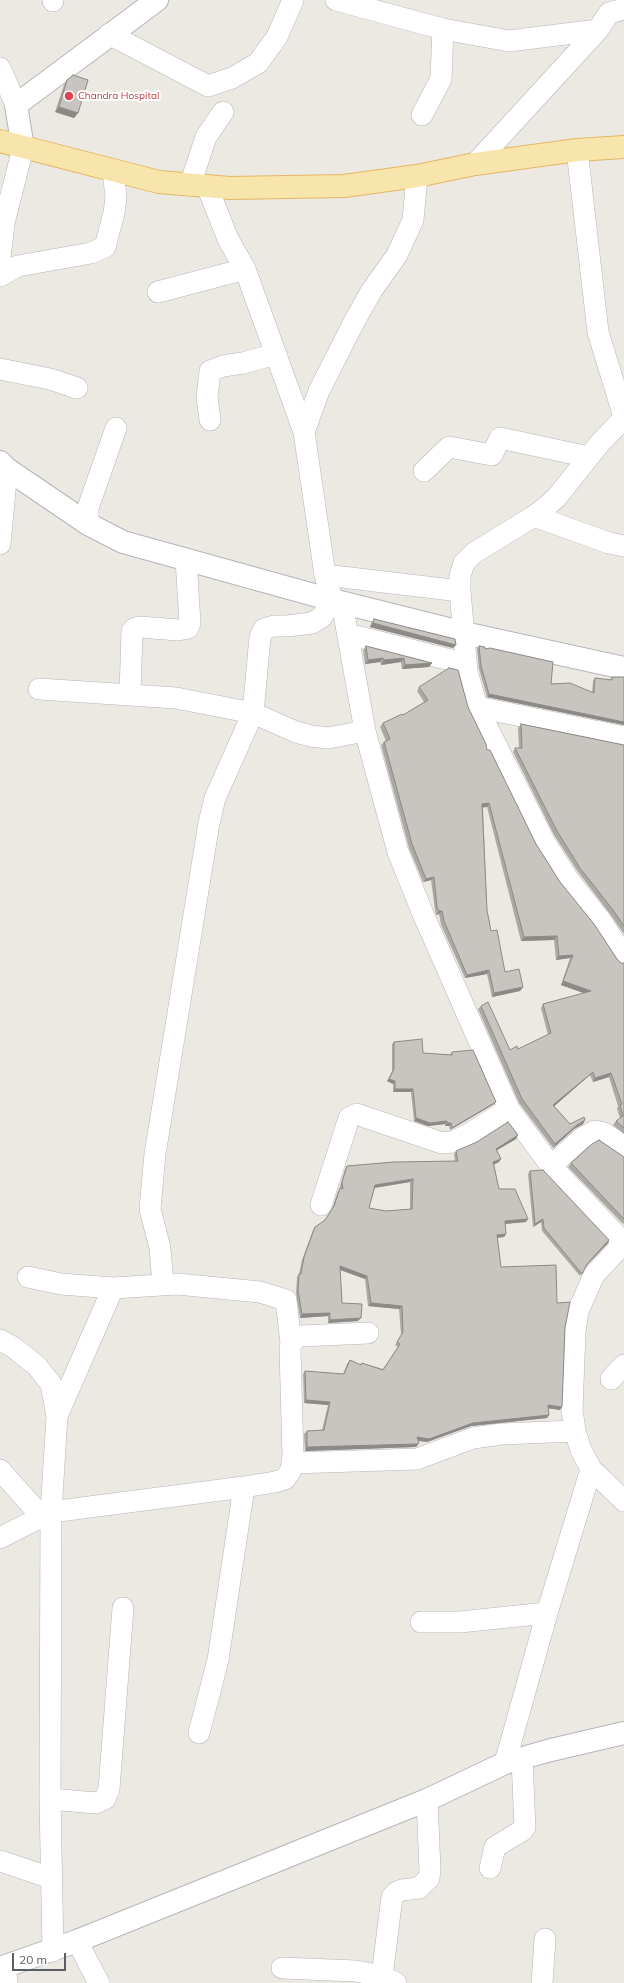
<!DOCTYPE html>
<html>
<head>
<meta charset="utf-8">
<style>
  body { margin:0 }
  #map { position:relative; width:624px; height:1983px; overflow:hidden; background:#ece9e2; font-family:Mulish,sans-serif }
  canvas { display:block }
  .scale { position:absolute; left:12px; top:1953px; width:54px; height:18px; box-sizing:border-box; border:2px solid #5b5e62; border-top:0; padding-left:5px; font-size:12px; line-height:14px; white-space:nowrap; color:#5b5e62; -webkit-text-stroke:3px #fff; paint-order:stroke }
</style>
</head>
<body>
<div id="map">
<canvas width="624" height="1983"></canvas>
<div class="scale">20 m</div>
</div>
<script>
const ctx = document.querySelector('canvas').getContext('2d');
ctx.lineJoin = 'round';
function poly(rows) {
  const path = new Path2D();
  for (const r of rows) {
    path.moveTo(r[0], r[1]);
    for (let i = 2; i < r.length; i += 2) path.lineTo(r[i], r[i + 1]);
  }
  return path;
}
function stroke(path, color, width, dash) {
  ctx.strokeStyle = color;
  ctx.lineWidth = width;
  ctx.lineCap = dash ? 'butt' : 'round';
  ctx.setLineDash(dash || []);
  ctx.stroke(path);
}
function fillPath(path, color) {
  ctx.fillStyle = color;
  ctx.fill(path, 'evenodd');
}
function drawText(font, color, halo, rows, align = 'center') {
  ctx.font = font + ' Mulish,sans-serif';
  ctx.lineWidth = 4;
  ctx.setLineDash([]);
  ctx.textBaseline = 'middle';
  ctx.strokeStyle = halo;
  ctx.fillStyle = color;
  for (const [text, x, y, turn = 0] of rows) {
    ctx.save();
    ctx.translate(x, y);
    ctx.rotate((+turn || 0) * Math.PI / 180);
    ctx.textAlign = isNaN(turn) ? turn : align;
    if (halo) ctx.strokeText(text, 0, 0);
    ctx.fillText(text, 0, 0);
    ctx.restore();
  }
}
const minor = poly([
  [336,0,443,29,509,41,598,30],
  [53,1,53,0],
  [109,34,208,86,232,78,258,63,277,37,293,0],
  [0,68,16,105],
  [422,115,441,79,443,29],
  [577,150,598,332,624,417],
  [475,164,598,30,609,13,624,9],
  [190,185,206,137,223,112],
  [0,258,4,223,23,148],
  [0,276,18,266,91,253,105,247,114,213,116,197,113,171],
  [158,292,245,269],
  [0,369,50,379,77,388],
  [624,418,600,443,557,497,547,506,534,516,474,553,464,563,460,576,460,591,467,671,477,707,544,841,568,879,601,921,624,956],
  [210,420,207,397,210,371,223,366,243,363,276,354],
  [304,432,319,391,355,320,372,290,397,255,413,220,417,176],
  [424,471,449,447,492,455,500,438,589,457],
  [534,516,609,543,624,546],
  [88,524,88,508,116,428],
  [0,544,7,469],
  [325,575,460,591],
  [342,603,365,731,398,852,423,914,509,1109,551,1166,624,1243],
  [348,634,466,664],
  [39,689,176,698,253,713,296,732,311,736,328,738,365,731],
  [130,694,132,631,135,628,140,627,178,630,188,628,190,623,186,559],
  [477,707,624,737],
  [551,1166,582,1138,595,1131,604,1133,615,1140,624,1149],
  [321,1205,349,1118,357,1114,365,1117,442,1143,453,1142,469,1134,509,1109],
  [624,1243,594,1275,578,1311,575,1332,572,1410,575,1431,581,1450,591,1469,624,1501],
  [28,1277,61,1284,113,1288,177,1284,260,1292,286,1300,291,1343],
  [163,1285,160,1248,150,1209,155,1154,209,823,215,798,253,713,260,637,264,629,274,626,287,626,312,623,322,617,332,600,325,575,304,432,245,269,228,239,207,186],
  [0,1340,13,1347,37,1366,51,1384,57,1416,51,1512,50,1799,53,1951],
  [611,1379,624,1365],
  [57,1416,113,1288],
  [292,1463,417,1459,473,1438,501,1434,575,1431],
  [0,1470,42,1517],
  [0,1538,51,1512,244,1487,275,1482,285,1479,291,1470,293,1456,290,1349,291,1343,296,1338,301,1336,368,1333],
  [421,1622,460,1622,547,1613],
  [199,1733,218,1660,244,1487],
  [505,1763,547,1613,591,1469],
  [50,1799,96,1803,105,1799,109,1789,123,1608],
  [0,1861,51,1878],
  [490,1868,495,1847,523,1830,525,1827,522,1759],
  [77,1941,99,1983],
  [5,1966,7,1983],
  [282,1968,356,1971,382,1976,396,1983],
  [382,1976,392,1897,397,1892,402,1890,419,1888,429,1878,430,1870,427,1800],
  [542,1983,545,1939]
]);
const tertiary = poly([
  [23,148,16,105,157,0],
  [0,462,7,469,88,524,123,542,332,600,464,633,624,668],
  [0,1968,77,1941,427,1800,505,1763,551,1750,624,1733]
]);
const primary = poly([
  [0,141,159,182,230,188,344,186,417,176,475,164,577,150,624,147]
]);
stroke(minor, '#b3b5b9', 22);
stroke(tertiary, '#b3b5b9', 24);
stroke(primary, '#e5b663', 24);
stroke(minor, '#fff', 21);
stroke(tertiary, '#fff', 22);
stroke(primary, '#f8e5ac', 22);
fillPath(poly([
  [67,80,78,113,74,118,55,112,64,85],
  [374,619,453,648,370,627,371,623],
  [366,646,432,663,429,667,402,669,401,662,381,665,380,662,365,664,363,650],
  [479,646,551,684,592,692,593,681,595,678,610,680,612,677,624,725,487,697,479,669,477,649],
  [419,687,468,707,487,750,536,844,560,882,617,959,621,963,624,963,624,1134,613,1125,616,1121,620,1118,617,1109,618,1106,609,1077,593,1082,590,1075,554,1106,570,1124,585,1120,583,1124,574,1129,553,1148,519,1103,478,1009,481,1006,510,1050,518,1049,548,1035,541,1008,543,1004,584,993,561,985,570,958,556,960,554,940,521,941,487,807,483,807,487,910,491,931,505,972,523,987,520,991,492,997,487,974,465,978,441,925,439,914,436,915,435,910,431,880,423,882,409,848,381,745,384,742,386,741,380,727,383,723,403,715,424,702,417,691],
  [521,724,624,745,624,934,610,914,578,872,554,835,513,752,515,748,519,748,518,728],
  [394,1042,423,1053,450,1055,452,1052,496,1102,494,1104,450,1130,449,1126,445,1126,445,1124,428,1126,414,1121,411,1092,393,1092,393,1084,387,1081,392,1071,392,1044],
  [516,1139,497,1150,501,1159,499,1162,494,1164,499,1189,526,1222,505,1224,506,1234,504,1237,497,1238,501,1267,557,1303,565,1328,560,1410,548,1408,547,1418,471,1426,427,1442,418,1441,419,1443,417,1446,415,1447,305,1451,304,1434,307,1431,322,1430,328,1405,304,1403,303,1374,305,1371,343,1374,347,1364,350,1360,360,1365,362,1363,383,1369,398,1347,395,1345,401,1335,399,1309,368,1306,365,1279,340,1270,342,1303,358,1321,328,1323,328,1316,300,1318,296,1294,297,1277,299,1274,302,1260,313,1230,315,1227,325,1220,332,1209,338,1191,340,1188,340,1186,345,1169,347,1166,455,1161,454,1154,456,1151],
  [410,1182,410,1209,386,1211,369,1208,375,1188],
  [624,1157,624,1223,623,1224,568,1167,571,1163],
  [530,1171,608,1243,586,1266,580,1276,542,1231,541,1222,533,1227,528,1174]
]), '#aca9a5');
fillPath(poly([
  [59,107,78,113,74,118,55,112],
  [373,623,456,645,453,648,370,627],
  [383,658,380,662,365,664,368,660],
  [404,658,401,662,381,665,384,660],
  [432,663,429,667,402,669,405,665],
  [489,694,624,722,624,725,487,697],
  [489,803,487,807,480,808,482,804],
  [434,877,431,880,423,882,426,879],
  [439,911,442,911,439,914,436,915],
  [557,936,554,940,521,941,524,937],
  [573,955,570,958,556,960,559,956],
  [489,970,487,974,465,978,467,975],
  [563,981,591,991,589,995,561,985],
  [523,987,520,991,492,997,494,993],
  [593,1072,590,1075,551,1109,553,1105],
  [611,1073,609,1077,593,1082,595,1078],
  [389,1079,395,1081,393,1084,387,1081],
  [395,1089,413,1089,411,1092,393,1092],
  [496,1102,494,1104,450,1130,452,1128],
  [416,1118,447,1121,445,1124,428,1126,414,1121],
  [585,1120,583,1124,574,1129,553,1148,555,1144,577,1125],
  [447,1123,451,1123,449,1126,445,1126],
  [518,1135,516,1139,494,1152,496,1149],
  [501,1159,499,1162,491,1166,493,1162],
  [413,1179,410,1182,373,1188,375,1185],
  [528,1219,526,1222,503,1224,505,1221],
  [543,1219,541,1222,533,1227,535,1224],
  [506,1234,504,1237,494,1238,497,1235],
  [609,1240,608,1243,585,1267,587,1264],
  [340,1266,367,1276,365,1279,338,1269],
  [371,1303,402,1306,399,1309,368,1306],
  [330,1313,328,1316,300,1318,302,1314],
  [361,1318,358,1321,328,1323,330,1320],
  [306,1400,330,1402,328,1405,304,1403],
  [548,1405,562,1407,560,1410,546,1408],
  [549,1415,547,1418,471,1426,427,1442,415,1440,417,1437,473,1423],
  [419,1443,417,1446,415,1447,305,1451,307,1447]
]), '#8c8986');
const building = poly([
  [73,75,88,80,78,113,59,107,67,80,73,75],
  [374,619,455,639,456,645,373,623,374,619],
  [366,646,432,663,405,665,404,658,384,660,383,658,368,660,366,646],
  [479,646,485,647,485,649,490,648,553,662,551,684,570,683,594,693,595,678,612,680,612,677,624,677,624,722,489,694,481,666,479,646],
  [449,668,458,670,468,707,486,744,487,750,490,750,536,844,560,882,594,924,617,959,621,963,624,963,624,1128,616,1121,623,1116,620,1105,622,1104,611,1073,595,1078,593,1072,553,1105,570,1124,584,1117,585,1120,577,1125,555,1144,522,1099,481,1006,488,1002,510,1050,517,1046,518,1049,551,1033,543,1004,591,991,563,981,573,955,559,956,557,936,524,937,489,803,482,804,487,910,491,931,497,930,505,972,519,969,523,987,494,993,489,970,467,975,444,921,442,911,439,911,437,907,434,877,426,879,412,844,384,742,390,739,383,723,402,714,403,715,428,700,419,687,449,668],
  [521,724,624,745,624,926,613,910,580,868,557,831,515,748,522,748,521,724],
  [422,1039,423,1053,452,1055,452,1052,473,1050,496,1102,452,1128,451,1123,447,1123,447,1121,430,1123,416,1118,413,1089,395,1089,395,1081,389,1079,394,1069,394,1042,422,1039],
  [508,1122,518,1135,496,1149,501,1159,493,1162,499,1189,515,1189,528,1219,505,1221,506,1234,497,1235,501,1267,556,1265,557,1303,570,1302,565,1328,562,1407,548,1405,549,1415,473,1423,429,1439,417,1437,419,1443,417,1444,307,1447,307,1431,324,1430,330,1402,306,1400,305,1371,344,1374,350,1360,361,1365,362,1363,383,1370,400,1344,397,1342,403,1332,402,1306,371,1303,367,1276,340,1266,342,1303,362,1304,361,1318,330,1320,330,1313,302,1314,298,1291,299,1274,301,1274,304,1257,315,1227,325,1220,334,1206,340,1188,343,1189,342,1182,347,1166,394,1162,458,1161,456,1151,477,1142,508,1122],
  [413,1179,412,1209,386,1211,369,1208,375,1185,413,1179],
  [599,1140,624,1157,624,1219,571,1163,592,1144,599,1140],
  [543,1170,609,1240,587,1264,582,1274,544,1228,543,1219,535,1224,530,1171,543,1170]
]);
fillPath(building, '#c8c4c0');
stroke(building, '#8c8986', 1);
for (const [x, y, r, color] of [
  [69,96,5,"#e0444e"]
]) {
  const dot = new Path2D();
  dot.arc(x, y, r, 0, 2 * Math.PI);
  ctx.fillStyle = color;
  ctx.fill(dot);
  stroke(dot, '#fff', 1.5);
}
drawText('10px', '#be3a42', '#fff', [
  ["Chandra Hospital",78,96]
], 'left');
</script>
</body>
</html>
